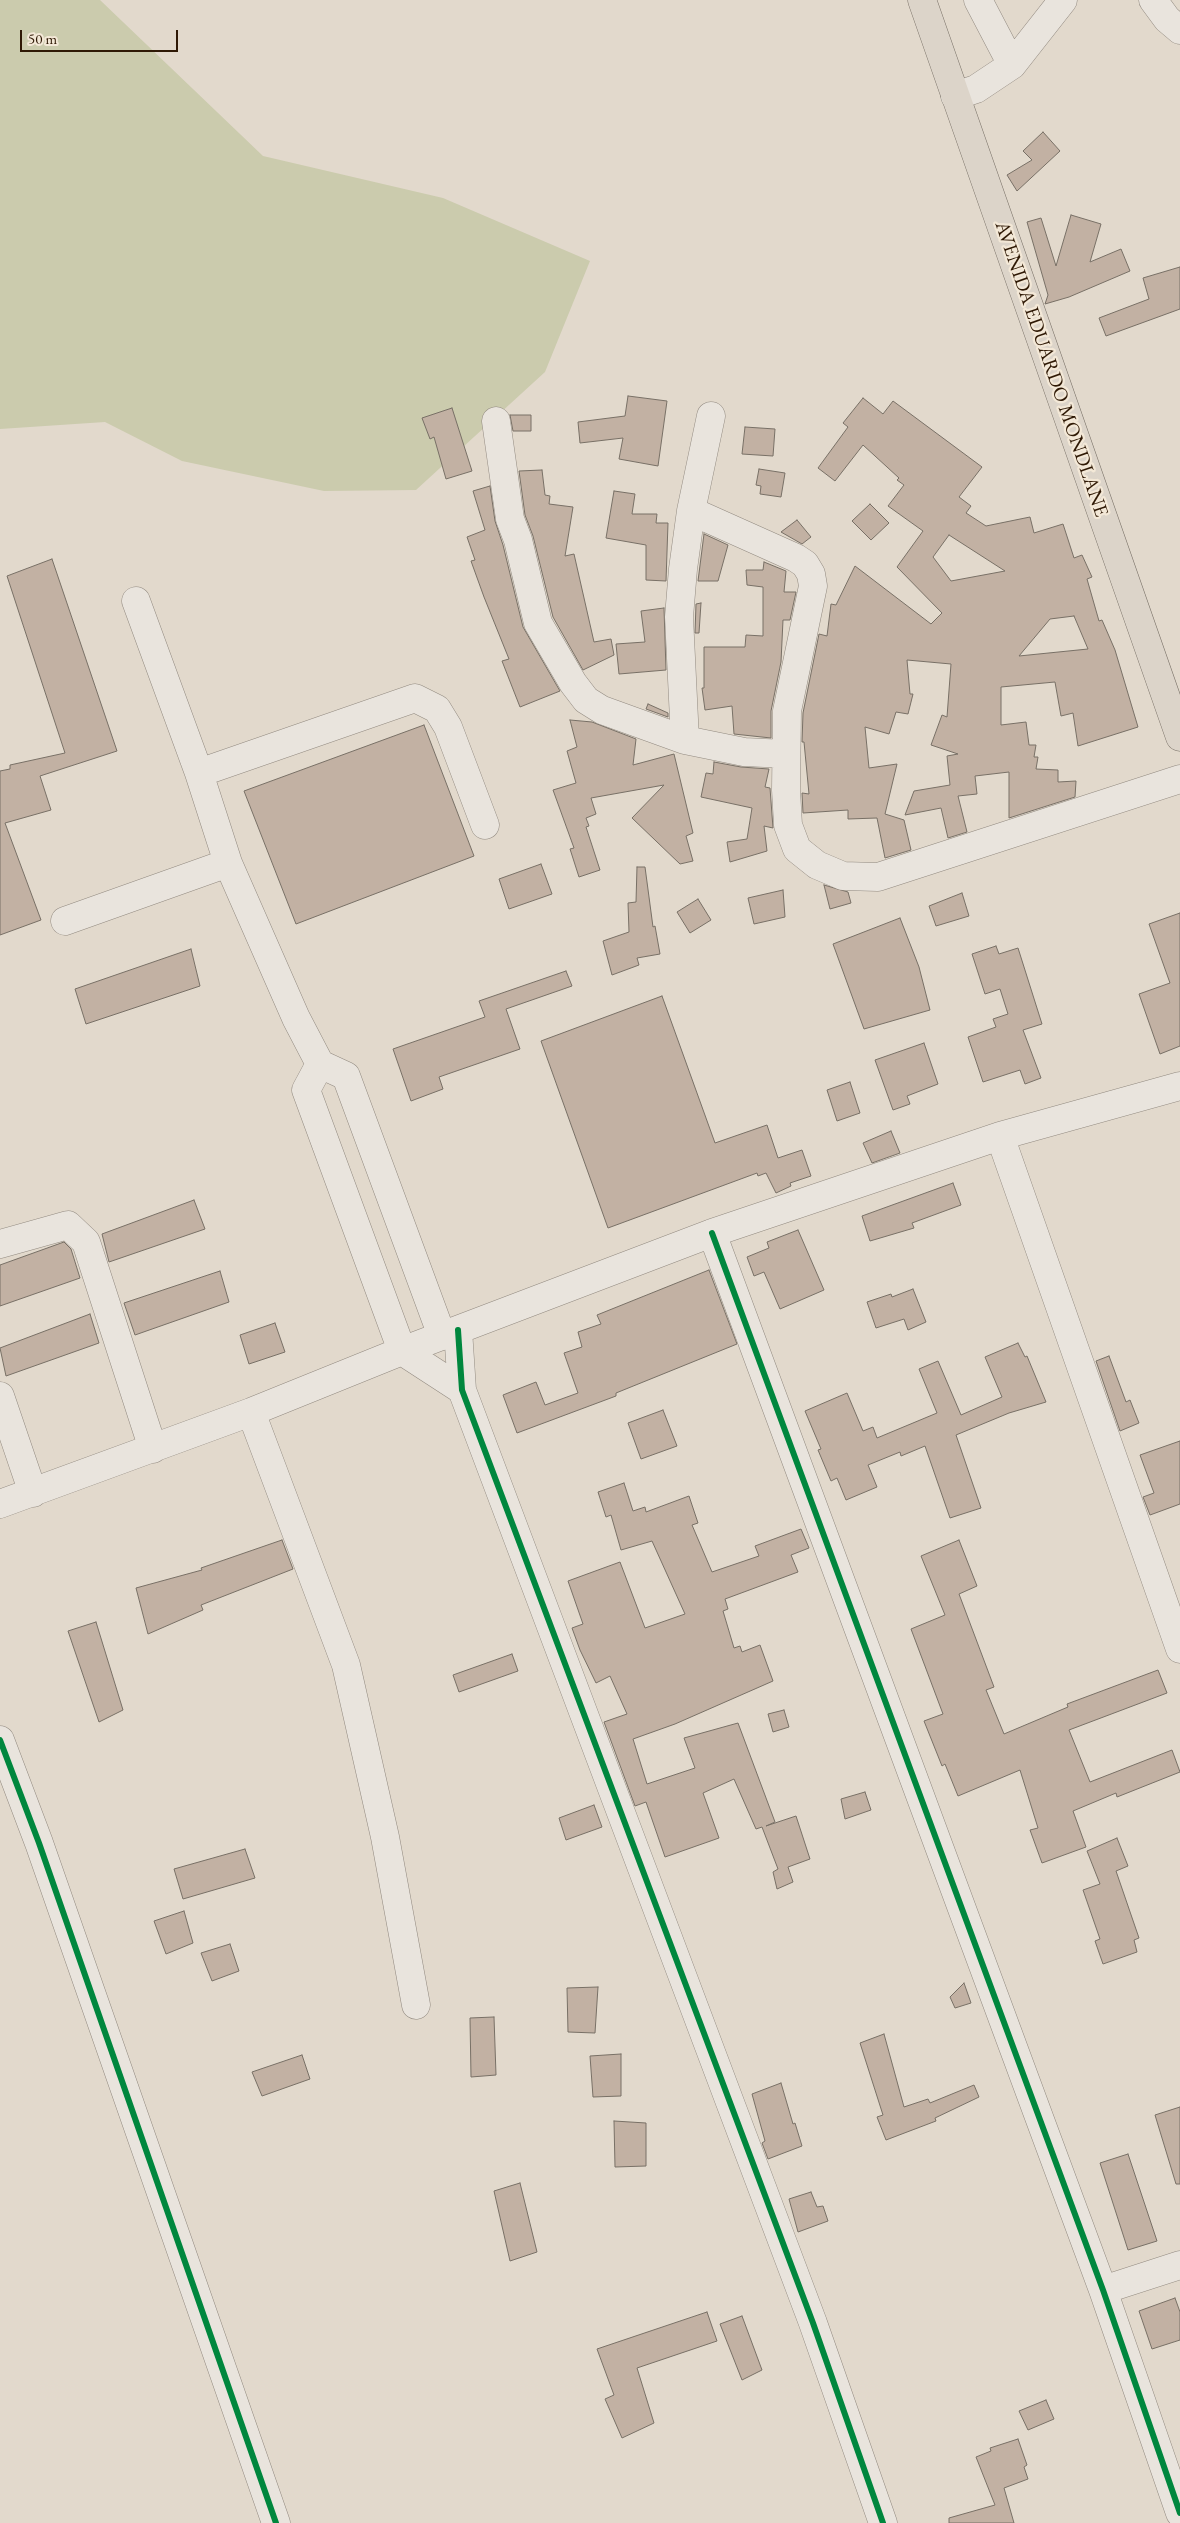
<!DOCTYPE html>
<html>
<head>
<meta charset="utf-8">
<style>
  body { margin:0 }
  #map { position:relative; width:1180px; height:2523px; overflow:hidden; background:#e2d9cc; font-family:"EB Garamond",serif }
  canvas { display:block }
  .scale { position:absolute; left:20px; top:30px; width:158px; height:22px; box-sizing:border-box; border:2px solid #2f1905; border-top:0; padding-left:6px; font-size:15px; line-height:18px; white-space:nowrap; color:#2f1905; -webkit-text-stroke:4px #f3e8d7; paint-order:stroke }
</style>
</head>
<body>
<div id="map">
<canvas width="1180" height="2523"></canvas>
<div class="scale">50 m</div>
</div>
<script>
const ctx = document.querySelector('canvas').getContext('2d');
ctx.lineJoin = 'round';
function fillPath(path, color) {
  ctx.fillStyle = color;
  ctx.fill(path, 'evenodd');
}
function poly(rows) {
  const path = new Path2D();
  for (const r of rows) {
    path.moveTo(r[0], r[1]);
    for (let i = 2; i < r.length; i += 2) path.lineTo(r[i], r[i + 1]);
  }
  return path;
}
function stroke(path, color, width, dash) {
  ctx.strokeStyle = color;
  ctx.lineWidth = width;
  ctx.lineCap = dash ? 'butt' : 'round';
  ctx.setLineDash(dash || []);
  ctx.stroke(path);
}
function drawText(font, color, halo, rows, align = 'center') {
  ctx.font = font + ' "EB Garamond",serif';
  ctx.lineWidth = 4.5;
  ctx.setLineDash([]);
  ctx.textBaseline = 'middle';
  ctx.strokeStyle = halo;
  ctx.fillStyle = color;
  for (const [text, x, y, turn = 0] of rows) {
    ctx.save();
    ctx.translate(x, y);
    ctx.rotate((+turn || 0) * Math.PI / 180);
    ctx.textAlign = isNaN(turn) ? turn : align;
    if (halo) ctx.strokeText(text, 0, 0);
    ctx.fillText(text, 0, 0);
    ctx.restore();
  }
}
fillPath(poly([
  [0,0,100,0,263,156,443,198,590,261,545,372,416,490,324,491,182,461,105,422,0,429]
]), '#cbcbad');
const building = poly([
  [1043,132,1060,151,1017,191,1007,175,1032,160,1023,151,1043,132],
  [1071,215,1101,224,1090,262,1121,249,1130,271,1069,297,1045,304,1048,295,1027,222,1041,218,1056,266,1071,215],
  [1180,267,1180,309,1106,336,1099,318,1149,299,1143,278,1180,267],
  [628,396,667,401,658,466,619,459,623,438,580,443,578,422,625,416,628,396],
  [863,398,883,414,893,401,982,467,959,497,971,506,966,513,986,526,1030,517,1034,533,1063,524,1074,558,1082,555,1092,577,1087,579,1099,621,1102,620,1115,650,1138,727,1078,746,1073,713,1061,716,1055,682,1001,687,1001,725,1026,722,1029,745,1036,745,1034,757,1038,757,1036,769,1058,770,1058,782,1076,781,1075,797,1009,818,1009,772,975,776,977,794,958,796,967,832,948,838,941,808,905,815,914,791,950,785,947,756,958,754,931,745,942,715,947,717,951,664,907,660,910,694,913,694,908,714,896,712,889,734,865,727,869,768,897,764,885,814,904,820,911,850,885,858,877,818,848,819,848,810,803,813,802,793,809,794,804,742,802,742,803,713,819,634,827,636,831,604,836,605,855,566,931,624,942,613,897,567,923,531,888,506,904,485,897,480,899,478,863,445,835,481,818,468,848,427,843,423,863,398],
  [949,535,1005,571,951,581,933,557,949,535],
  [1074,616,1088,649,1019,656,1050,619,1074,616],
  [452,408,472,471,446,479,434,437,430,439,422,418,452,408],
  [510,415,531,415,531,431,513,431,510,415],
  [745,427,775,429,773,456,742,454,745,427],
  [759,469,785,473,781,497,760,494,761,486,756,485,759,469],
  [542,470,545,495,550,496,549,504,573,507,565,556,574,554,594,642,611,639,614,655,583,670,553,617,533,536,525,515,519,471,542,470],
  [490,486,495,521,503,545,523,627,560,691,520,707,502,661,509,659,484,597,471,561,475,560,467,537,485,530,473,491,490,486],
  [614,491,635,494,632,514,657,514,656,523,668,523,666,581,646,580,646,545,606,538,614,491],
  [870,504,889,523,871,540,852,521,870,504],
  [797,520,811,537,802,544,781,532,797,520],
  [704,534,728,545,718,581,698,581,704,534],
  [52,559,117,751,40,776,51,810,5,823,41,920,0,935,0,771,10,769,10,765,65,753,7,576,52,559],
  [764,562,786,571,784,592,796,592,790,620,783,620,781,662,771,711,771,738,734,734,732,706,705,710,702,688,704,688,704,647,745,647,746,635,763,636,763,587,747,585,746,570,763,570,764,562],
  [701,603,699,633,695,633,696,604,701,603],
  [664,608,666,670,619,674,616,644,645,642,641,611,664,608],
  [648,704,668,713,668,717,646,709,648,704],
  [570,720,592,722,636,739,633,765,674,754,693,833,686,836,693,861,680,864,632,818,664,785,591,798,596,814,586,818,589,826,586,827,600,870,579,877,570,849,574,848,553,790,576,783,567,751,577,747,570,720],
  [424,725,474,856,296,924,244,791,424,725],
  [714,762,741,767,769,769,765,787,770,788,773,828,764,826,767,851,730,862,727,842,747,839,752,808,701,797,706,773,713,774,714,762],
  [541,864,552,894,509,909,499,879,541,864],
  [637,867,645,867,653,927,655,926,660,954,637,958,639,965,612,975,603,941,629,932,628,903,636,902,637,867],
  [824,885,848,892,851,903,830,909,824,885],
  [783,890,785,917,754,924,748,898,783,890],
  [962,893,969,916,936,926,929,906,962,893],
  [698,899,711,920,690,933,677,912,698,899],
  [1180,913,1180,1046,1160,1054,1139,994,1170,983,1149,924,1180,913],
  [900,918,919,967,930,1010,864,1029,833,944,900,918],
  [996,946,999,954,1018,948,1042,1024,1023,1030,1041,1078,1025,1084,1020,1070,983,1082,968,1037,996,1027,993,1019,1008,1014,1000,989,985,994,972,954,996,946],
  [191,949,200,986,86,1024,75,989,191,949],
  [566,971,572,986,506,1009,520,1049,439,1077,443,1089,411,1101,393,1049,485,1017,479,1001,566,971],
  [662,996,715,1143,767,1125,778,1158,802,1150,811,1176,790,1183,791,1186,776,1193,766,1173,758,1176,757,1173,608,1228,541,1041,662,996],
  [924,1043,938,1084,907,1096,910,1104,893,1110,875,1060,924,1043],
  [850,1082,860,1113,837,1121,827,1090,850,1082],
  [891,1131,900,1153,872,1163,863,1143,891,1131],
  [953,1183,961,1205,912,1223,914,1228,870,1241,862,1216,953,1183],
  [194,1200,205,1229,109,1262,102,1234,194,1200],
  [798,1230,824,1290,780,1309,764,1272,754,1276,747,1257,769,1248,767,1242,798,1230],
  [64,1242,71,1249,80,1278,0,1306,0,1265,64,1242],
  [709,1270,737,1344,616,1393,616,1396,517,1433,503,1395,536,1382,545,1405,578,1393,564,1353,582,1347,578,1332,601,1324,597,1315,709,1270],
  [220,1271,229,1302,135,1335,124,1303,220,1271],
  [913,1289,926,1322,908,1330,904,1319,876,1328,867,1302,891,1294,892,1297,913,1289],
  [90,1314,99,1343,6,1376,0,1348,90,1314],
  [275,1323,285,1352,249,1364,240,1335,275,1323],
  [1018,1343,1025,1357,1027,1356,1046,1402,1009,1413,956,1435,981,1508,950,1518,925,1446,901,1456,900,1452,868,1465,877,1487,846,1500,837,1478,831,1481,818,1450,821,1449,805,1411,847,1393,863,1431,873,1427,877,1438,937,1413,919,1369,938,1361,961,1415,1002,1397,985,1357,1018,1343],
  [1109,1356,1126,1402,1130,1400,1139,1423,1120,1431,1096,1361,1109,1356],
  [663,1410,677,1446,641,1459,628,1423,663,1410],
  [1180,1441,1180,1504,1150,1515,1143,1497,1154,1493,1140,1455,1180,1441],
  [624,1483,633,1511,645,1507,646,1512,689,1496,698,1523,692,1525,712,1572,759,1556,755,1546,801,1529,809,1548,791,1555,798,1572,725,1599,728,1609,723,1611,734,1648,740,1646,742,1652,760,1645,773,1681,675,1724,633,1739,647,1784,695,1768,684,1738,738,1723,775,1822,766,1826,796,1816,810,1859,788,1867,793,1882,777,1889,773,1872,778,1869,762,1827,756,1829,734,1779,703,1793,719,1838,665,1857,646,1802,635,1806,604,1722,627,1714,610,1676,596,1683,580,1650,572,1628,583,1624,568,1581,620,1562,645,1628,685,1614,652,1541,621,1550,611,1515,606,1517,598,1492,624,1483],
  [282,1540,293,1569,201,1605,203,1610,148,1634,136,1588,202,1570,201,1568,282,1540],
  [959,1540,977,1586,959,1594,994,1687,986,1690,1004,1734,1068,1707,1067,1704,1158,1670,1167,1693,1069,1730,1090,1782,1172,1750,1180,1772,1117,1797,1116,1793,1073,1811,1086,1847,1042,1863,1030,1830,1038,1828,1020,1770,958,1796,945,1764,942,1766,924,1721,943,1714,911,1629,945,1615,921,1556,959,1540],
  [96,1622,123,1710,99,1722,68,1631,96,1622],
  [512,1654,518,1671,459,1692,453,1675,512,1654],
  [784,1710,789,1727,773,1732,768,1714,784,1710],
  [865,1792,871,1810,845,1819,841,1799,865,1792],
  [594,1805,602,1827,566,1840,559,1818,594,1805],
  [1117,1838,1128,1866,1116,1871,1139,1938,1134,1940,1137,1952,1103,1964,1095,1941,1100,1939,1083,1890,1100,1884,1087,1851,1117,1838],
  [245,1849,255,1878,183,1899,174,1869,245,1849],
  [184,1911,193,1943,166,1954,154,1921,184,1911],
  [230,1944,239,1971,212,1981,201,1953,230,1944],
  [964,1983,971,2003,955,2008,950,1997,964,1983],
  [598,1987,595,2033,568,2032,567,1988,598,1987],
  [494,2017,496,2075,471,2077,470,2018,494,2017],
  [884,2034,904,2107,928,2099,930,2103,974,2085,979,2097,935,2118,936,2121,886,2140,877,2117,883,2115,860,2043,884,2034],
  [621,2054,621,2096,593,2097,590,2056,621,2054],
  [302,2055,310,2079,262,2096,252,2072,302,2055],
  [781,2083,793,2124,795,2123,802,2146,768,2159,762,2143,765,2141,752,2094,781,2083],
  [1180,2107,1180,2184,1176,2184,1155,2115,1180,2107],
  [614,2121,646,2123,646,2166,615,2167,614,2121],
  [1128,2154,1157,2241,1128,2250,1100,2163,1128,2154],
  [520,2183,537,2252,510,2261,494,2191,520,2183],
  [811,2192,817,2207,823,2206,828,2221,798,2232,789,2199,811,2192],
  [1175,2298,1180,2312,1180,2340,1152,2349,1139,2311,1175,2298],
  [707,2312,717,2341,637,2368,654,2423,622,2438,605,2399,614,2395,597,2349,707,2312],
  [742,2316,762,2370,742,2380,720,2324,742,2316],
  [1046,2400,1054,2419,1028,2430,1019,2411,1046,2400],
  [1018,2439,1027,2465,1024,2467,1028,2479,1004,2488,1014,2523,949,2523,949,2518,995,2505,976,2457,991,2451,990,2448,1018,2439]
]);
fillPath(building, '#c2b1a3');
stroke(building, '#787066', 1);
const minor = poly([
  [978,0,1012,65],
  [1153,0,1167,19,1180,30],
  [955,96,976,89,1012,65,1063,0],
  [496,421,510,519,518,540,538,623,573,683,586,700,602,710,685,740,744,752,786,754],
  [691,511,796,558,805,564,811,574,813,586,787,711,786,790,788,825,797,849,817,865,843,876,878,877,1180,779],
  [136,601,199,773,228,863,296,1018,320,1064,346,1076,442,1336],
  [685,740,679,617,683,569,691,511,711,416],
  [199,773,415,698,437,709,448,727,485,825],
  [65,921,228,863],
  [320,1064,306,1090,402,1351,462,1390],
  [1000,1136,1180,1649],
  [712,1233,1103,2290,1180,2513],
  [0,1244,68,1225,86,1242,153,1449],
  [458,1330,462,1390,813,2323,883,2523],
  [0,1396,33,1493],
  [251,1412,346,1665,385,1837,416,2005],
  [0,1504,251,1412,402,1351,712,1233,1000,1136,1180,1086],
  [0,1740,39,1843,276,2523],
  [1103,2290,1180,2265]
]);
const major = poly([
  [922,0,1180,737]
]);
stroke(minor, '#928a80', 29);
stroke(major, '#787066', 29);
stroke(minor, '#e9e4dd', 28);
stroke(major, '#dcd4c9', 28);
stroke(poly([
  [712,1233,1103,2290,1180,2513],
  [458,1330,462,1390,813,2323,883,2523],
  [0,1740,39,1843,276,2523]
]), '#00873e', 6);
drawText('20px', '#2f1905', '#f3e8d7', [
  ["AVENIDA EDUARDO MONDLANE",1051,369,71]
]);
</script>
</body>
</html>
